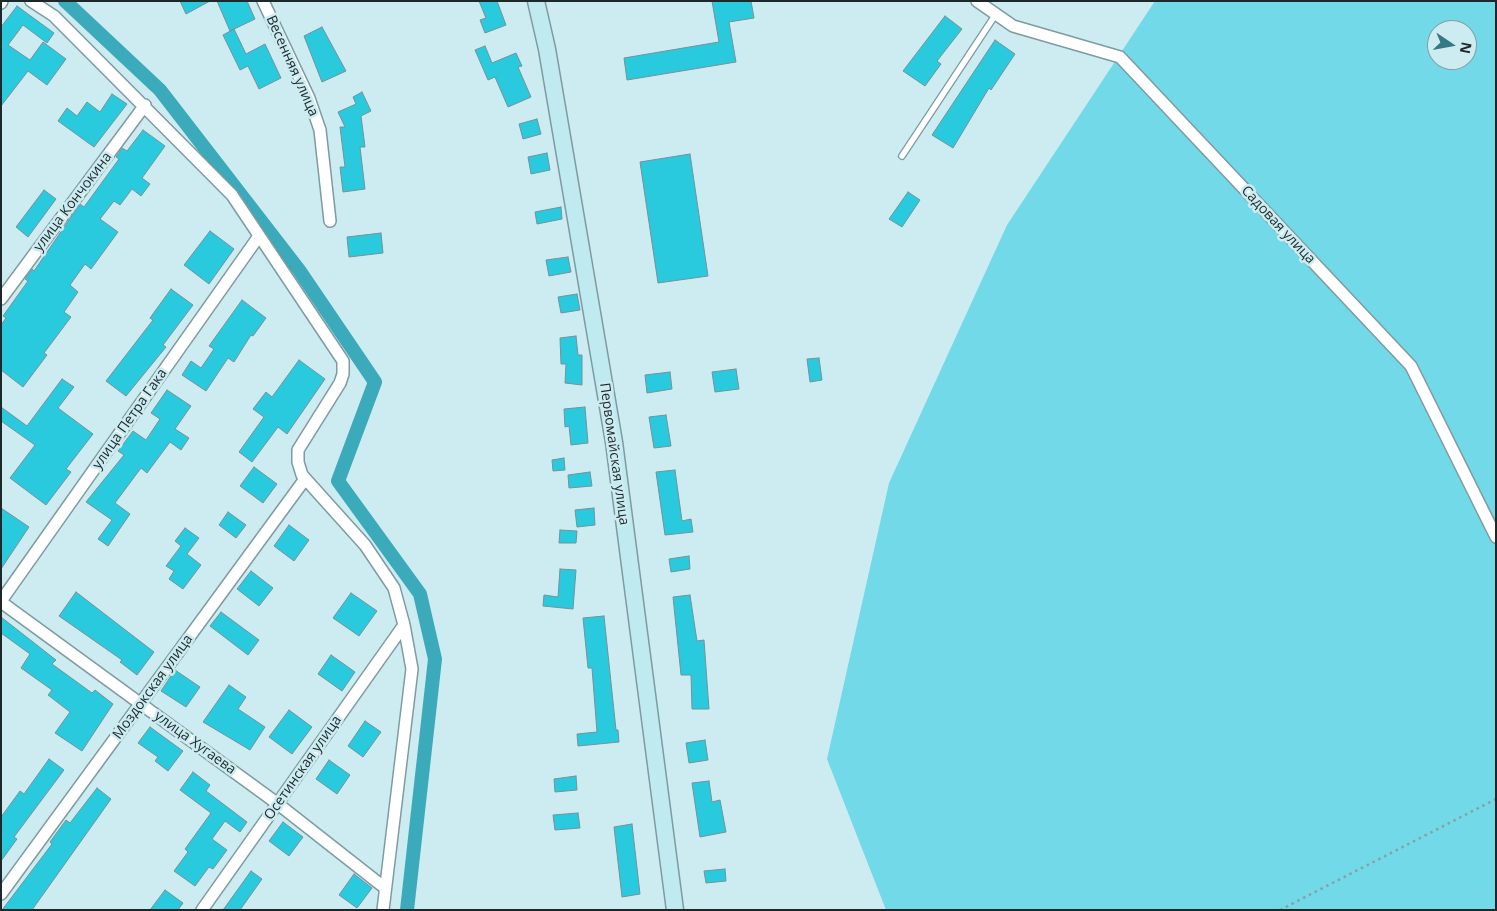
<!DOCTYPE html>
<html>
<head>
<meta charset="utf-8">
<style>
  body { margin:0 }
  #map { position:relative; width:1497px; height:911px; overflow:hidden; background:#cdecf1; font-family:"Open Sans",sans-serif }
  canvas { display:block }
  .frame { position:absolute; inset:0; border:2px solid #1c282a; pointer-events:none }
  .north { position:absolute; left:1427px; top:20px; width:50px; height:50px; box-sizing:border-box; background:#cdecf1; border:1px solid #869ea1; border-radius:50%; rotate:102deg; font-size:14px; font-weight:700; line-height:20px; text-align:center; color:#1c282a }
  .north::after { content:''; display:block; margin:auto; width:18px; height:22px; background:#337a84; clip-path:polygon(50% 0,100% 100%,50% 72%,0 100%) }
</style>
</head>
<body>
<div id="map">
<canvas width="1497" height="911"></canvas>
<div class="frame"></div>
<div class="north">N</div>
</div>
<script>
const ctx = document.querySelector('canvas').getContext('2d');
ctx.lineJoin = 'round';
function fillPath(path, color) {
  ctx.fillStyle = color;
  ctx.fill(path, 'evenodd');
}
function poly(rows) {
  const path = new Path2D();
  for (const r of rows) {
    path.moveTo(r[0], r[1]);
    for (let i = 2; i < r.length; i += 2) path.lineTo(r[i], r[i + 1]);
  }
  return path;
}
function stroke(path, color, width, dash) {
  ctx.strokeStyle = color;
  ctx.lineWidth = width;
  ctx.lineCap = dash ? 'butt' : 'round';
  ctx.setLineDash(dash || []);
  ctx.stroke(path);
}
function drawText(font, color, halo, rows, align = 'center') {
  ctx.font = font + ' "Open Sans",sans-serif';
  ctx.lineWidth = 5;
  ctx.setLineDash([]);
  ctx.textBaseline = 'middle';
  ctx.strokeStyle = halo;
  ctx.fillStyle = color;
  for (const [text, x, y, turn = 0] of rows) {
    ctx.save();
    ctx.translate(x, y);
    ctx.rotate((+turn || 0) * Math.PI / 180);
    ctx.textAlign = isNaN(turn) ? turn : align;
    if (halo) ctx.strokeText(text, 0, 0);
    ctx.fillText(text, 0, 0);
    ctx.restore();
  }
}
fillPath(poly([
  [1155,1,1496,1,1496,910,886,910,827,759,889,483,1007,225],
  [1437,30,1467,30,1467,60,1437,60]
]), '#72d9e8');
stroke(poly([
  [65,1,160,90,299,270,375,382,338,481,420,594,435,659,407,910]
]), '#3baaba', 14);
const building = poly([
  [180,1,210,1,186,14,180,1],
  [217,1,247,1,255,19,230,31,217,1],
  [479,1,497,1,506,25,485,33,480,20,486,18,479,1],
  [712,1,751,1,754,18,729,22,736,62,627,80,624,58,719,42,712,1],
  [17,6,54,33,47,43,23,25,8,45,30,60,43,42,66,59,47,85,28,71,1,106,1,27,17,6],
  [945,16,962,29,937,61,941,64,925,86,903,71,945,16],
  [322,27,346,71,322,82,304,36,322,27],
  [234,29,246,54,265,44,281,78,259,89,248,66,240,70,223,35,234,29],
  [995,40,1015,54,991,90,989,88,953,148,932,135,995,40],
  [485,46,492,63,516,53,522,66,518,67,531,97,508,107,495,77,488,80,475,50,485,46],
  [362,92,371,111,361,116,365,147,360,147,365,189,343,192,340,167,345,167,340,127,345,127,338,112,356,104,353,97,362,92],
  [112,94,127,104,94,147,58,121,67,108,77,116,87,102,100,112,112,94],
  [537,119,541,134,523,139,519,124,537,119],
  [143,130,165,146,142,178,150,184,141,196,132,189,120,205,114,201,100,219,118,232,91,269,85,264,70,285,78,292,64,312,71,317,44,353,47,355,23,387,1,370,1,325,6,318,3,316,28,281,25,279,32,269,34,271,80,204,84,207,119,159,116,157,122,148,127,151,143,130],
  [547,153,550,170,531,174,528,157,547,153],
  [690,154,708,276,658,283,640,162,690,154],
  [44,190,56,199,28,237,16,227,44,190],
  [908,192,920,200,902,227,889,219,908,192],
  [561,207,562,219,537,224,535,212,561,207],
  [210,231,234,249,209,284,184,265,210,231],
  [381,233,383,253,349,257,347,237,381,233],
  [568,257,571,272,549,276,546,260,568,257],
  [171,289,193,305,163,345,166,347,126,396,106,381,153,320,150,318,171,289],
  [577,294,580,310,561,313,558,297,577,294],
  [242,300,266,318,253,336,251,335,234,362,228,358,206,391,182,375,191,361,201,368,214,349,209,346,242,300],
  [576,336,578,355,582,355,582,385,565,383,566,364,561,364,560,338,576,336],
  [819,358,822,380,810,382,807,359,819,358],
  [299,360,325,379,287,434,278,427,252,462,239,452,264,417,253,409,266,392,272,397,299,360],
  [736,369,739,389,715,392,712,372,736,369],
  [670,372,672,389,647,393,645,375,670,372],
  [62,379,74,387,58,408,93,434,66,469,71,472,46,505,10,478,35,445,1,421,1,407,27,426,62,379],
  [167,390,191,406,175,429,189,438,181,450,170,442,147,473,141,468,115,503,130,514,108,546,98,539,112,520,86,502,124,455,118,451,133,431,146,440,160,419,151,413,167,390],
  [585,407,588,443,571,445,569,426,565,427,564,409,585,407],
  [666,415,671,446,654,448,649,417,666,415],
  [564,458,565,470,553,471,552,460,564,458],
  [254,467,277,484,263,503,240,486,254,467],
  [675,470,682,521,691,519,693,532,665,535,656,472,675,470],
  [590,472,592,486,569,488,568,475,590,472],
  [1,508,29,527,1,569,1,508],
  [594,508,595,525,577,527,575,510,594,508],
  [228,512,246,525,236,538,219,525,228,512],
  [289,525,309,540,294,561,274,546,289,525],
  [185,528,199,538,187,554,201,565,183,589,169,579,174,571,166,566,181,546,175,541,185,528],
  [560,530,577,531,576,543,559,543,560,530],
  [689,556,690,569,671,572,669,559,689,556],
  [560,569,576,570,573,609,543,606,544,595,558,597,560,569],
  [251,571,273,588,259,606,237,589,251,571],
  [76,592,154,652,137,675,120,662,122,660,59,616,76,592],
  [351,593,377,611,359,636,333,618,351,593],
  [690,595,697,641,704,640,709,709,692,709,691,675,681,675,673,597,690,595],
  [221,612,259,640,248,655,210,626,221,612],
  [604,616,616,730,618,730,619,742,578,746,577,734,597,732,592,668,588,668,583,618,604,616],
  [1,617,56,660,52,664,92,693,95,690,113,704,82,751,55,733,70,712,48,695,52,690,21,668,30,654,1,633,1,617],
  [331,655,355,672,342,691,318,674,331,655],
  [175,670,200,687,186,707,161,691,175,670],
  [229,685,246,697,238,709,265,727,250,750,203,722,229,685],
  [289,710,312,727,292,754,269,737,289,710],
  [365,721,381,732,363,757,348,746,365,721],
  [150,727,183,751,168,771,155,761,158,757,138,743,150,727],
  [705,740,708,760,689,763,686,743,705,740],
  [49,759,64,770,14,837,17,839,1,861,1,817,20,791,24,794,49,759],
  [329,760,350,775,337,794,316,779,329,760],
  [193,772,210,785,206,791,247,822,240,832,225,821,212,839,227,850,213,869,209,867,195,886,174,871,188,852,185,849,211,813,180,790,193,772],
  [576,776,577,790,555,792,554,779,576,776],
  [709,781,712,802,720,800,726,832,700,837,692,783,709,781],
  [97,788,111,799,32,910,2,910,52,844,50,842,66,820,70,823,97,788],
  [578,813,580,828,555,830,553,815,578,813],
  [283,822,303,837,289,856,269,841,283,822],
  [632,824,640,894,622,897,614,827,632,824],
  [725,869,726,881,706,883,704,871,725,869],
  [251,871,262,879,240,910,223,910,251,871],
  [354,874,372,888,357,908,339,895,354,874],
  [165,890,183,903,178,910,150,910,165,890]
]);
fillPath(building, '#29c9de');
stroke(building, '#759297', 1);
const lane = poly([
  [902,156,996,14]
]);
const street = poly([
  [31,1,54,16,232,195,343,361,343,374,340,383,298,450,298,462,302,475,365,545,394,588,404,625,412,669,383,910],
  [263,1,309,98,320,130,330,221],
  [977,1,1013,26,1120,57,1411,366,1496,537],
  [1,3,2,1],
  [1,299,145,105],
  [1,601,259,236],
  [1,602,278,804,385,888],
  [1,894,305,479],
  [202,910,404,625]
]);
const secondary = poly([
  [536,1,547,49,614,442,675,910]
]);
stroke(lane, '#7e9ba0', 8);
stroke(street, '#7e9ba0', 14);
stroke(secondary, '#7e9ba0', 19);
stroke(poly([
  [1280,910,1496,799]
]), '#889fa3', 2.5, [2.5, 4]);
stroke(lane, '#fff', 5.5);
stroke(street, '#fff', 11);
stroke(secondary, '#bfeaf0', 16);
drawText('14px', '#1c282a', '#cdecf1', [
  ["Весенняя улица",292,66,66],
  ["улица Кончокина",73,202,-53],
  ["Садовая улица",1278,225,47],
  ["улица Петра Гака",130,419,-55],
  ["Первомайская улица",614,454,82],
  ["Моздокская улица",153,687,-54],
  ["улица Хугаева",195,743,36],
  ["Осетинская улица",303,768,-55]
]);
</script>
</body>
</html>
